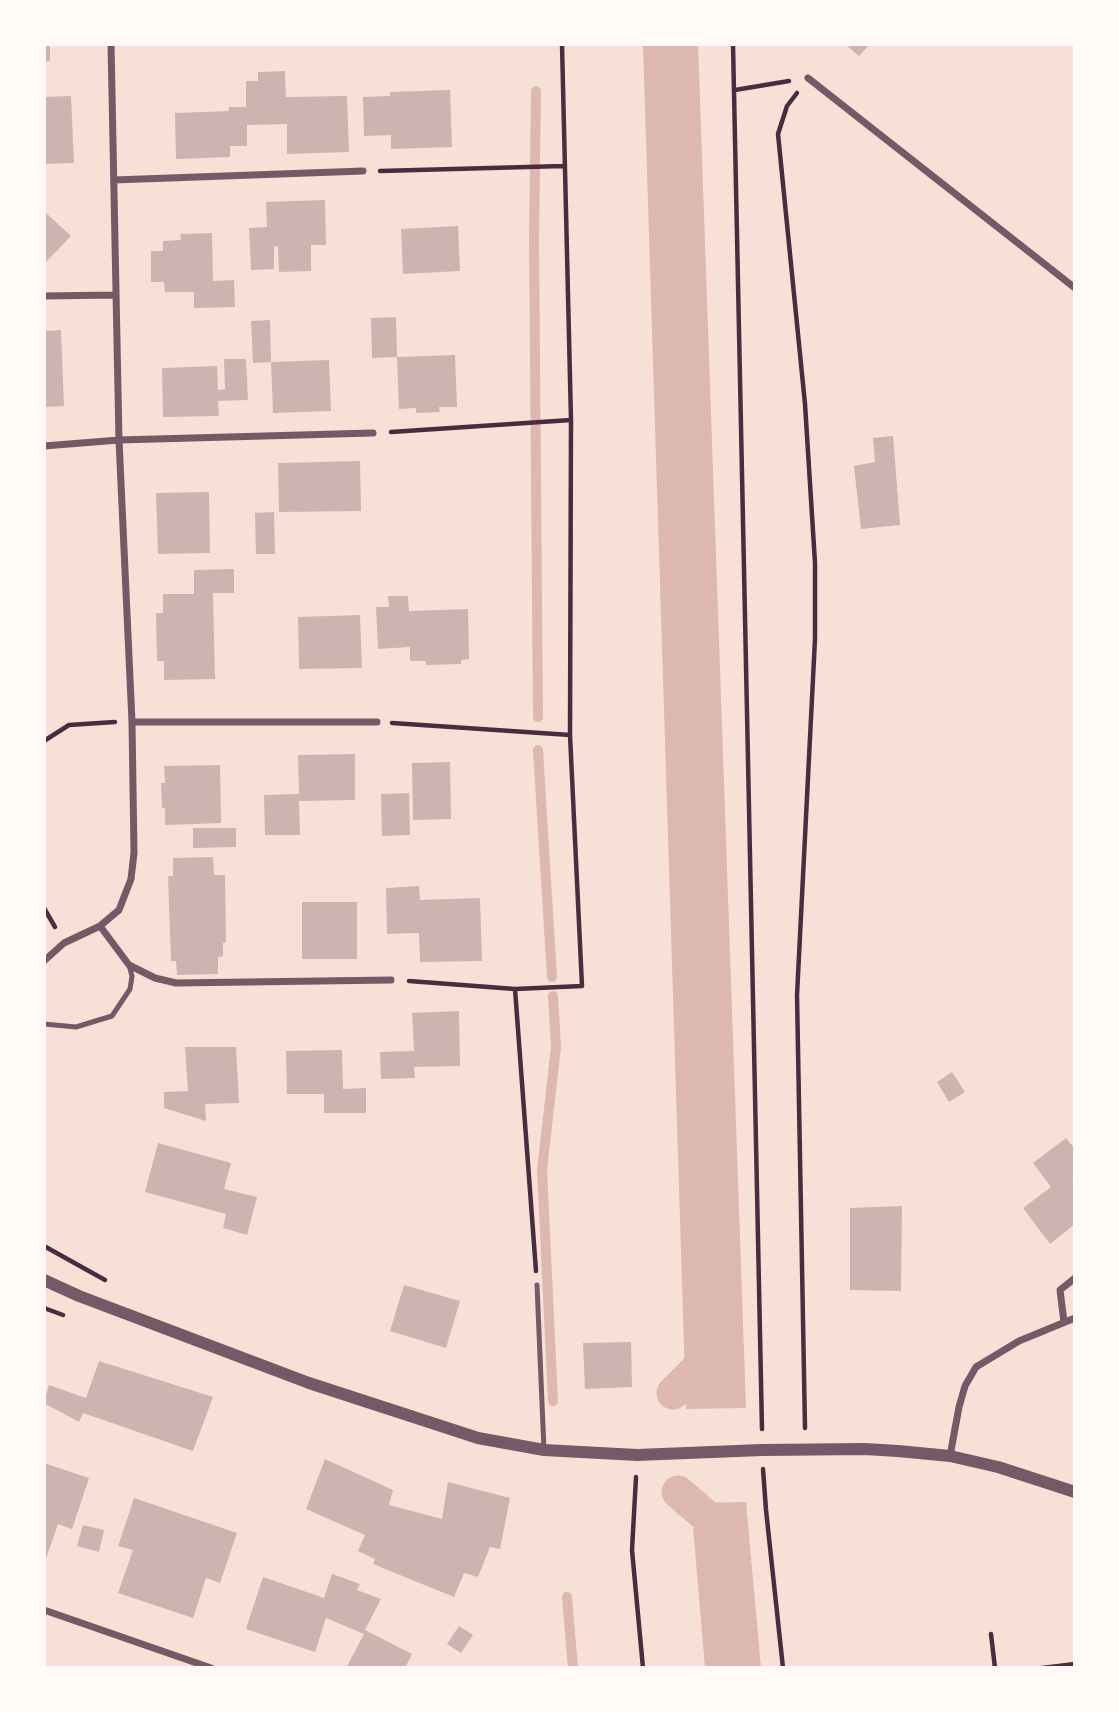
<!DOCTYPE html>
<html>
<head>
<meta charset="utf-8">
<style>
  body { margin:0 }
  #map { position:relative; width:1119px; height:1712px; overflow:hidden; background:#f7e1d7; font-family:Karla,sans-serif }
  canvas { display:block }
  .frame { position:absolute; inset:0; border:46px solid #fffaf5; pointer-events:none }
</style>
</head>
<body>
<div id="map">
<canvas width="1119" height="1712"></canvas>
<div class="frame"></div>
</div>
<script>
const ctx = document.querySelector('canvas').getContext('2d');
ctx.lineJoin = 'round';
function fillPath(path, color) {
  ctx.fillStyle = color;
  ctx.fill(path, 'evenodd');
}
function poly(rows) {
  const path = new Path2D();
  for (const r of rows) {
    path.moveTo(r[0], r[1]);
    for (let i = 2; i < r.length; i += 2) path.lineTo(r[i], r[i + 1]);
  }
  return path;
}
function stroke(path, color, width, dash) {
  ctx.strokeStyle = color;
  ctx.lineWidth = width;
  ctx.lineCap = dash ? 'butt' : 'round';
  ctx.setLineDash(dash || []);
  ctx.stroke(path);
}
fillPath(poly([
  [643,44,698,44,746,1408,686,1409],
  [746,1502,761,1668,705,1668,691,1503]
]), '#dcb8b0');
stroke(poly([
  [536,91,534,240,538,717],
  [538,750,552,977],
  [553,996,556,1047,542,1170,553,1401],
  [567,1597,573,1668]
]), '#dcb8b0', 10);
stroke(poly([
  [673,1393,711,1355,711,1348],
  [678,1492,721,1529,721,1533]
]), '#dcb8b0', 33);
fillPath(poly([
  [44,44,50,44,50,61,44,62],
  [845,44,870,44,859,56],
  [285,71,286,97,347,96,349,152,287,154,287,124,247,125,247,146,230,146,230,157,176,159,175,113,229,111,229,107,246,107,246,81,258,81,258,72],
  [450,90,452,147,391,149,391,135,364,136,363,97,390,96,390,92],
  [71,96,74,163,44,164,44,97],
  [325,200,326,245,311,245,311,271,279,272,278,246,274,247,274,269,251,270,249,228,267,227,266,202],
  [44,211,71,236,44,264],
  [458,226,460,271,403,274,401,229],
  [212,233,213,281,234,280,235,307,194,308,194,292,165,292,164,282,151,282,151,251,163,251,163,241,181,240,180,234],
  [396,317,397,357,455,355,457,407,439,407,440,412,416,413,416,408,399,409,397,357,372,358,371,318],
  [270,320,271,362,329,360,331,411,273,413,271,362,253,363,251,321],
  [61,330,64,406,44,407,44,331],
  [224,359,246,359,248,400,218,401,219,416,163,417,162,368,217,366,218,390,225,389],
  [893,436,900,525,861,529,854,466,875,462,873,438],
  [360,461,361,511,279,512,278,463],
  [209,492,210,553,158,554,156,493],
  [274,512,275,554,256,554,255,513],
  [234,569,234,593,213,593,215,679,164,680,164,661,157,661,156,613,163,613,163,594,194,594,194,570],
  [388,596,408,596,409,611,468,609,469,659,461,660,461,664,426,665,426,661,410,661,410,647,378,649,376,607,389,607],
  [360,615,362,668,299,669,298,617],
  [355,754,355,800,299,801,300,835,265,835,264,795,299,794,298,755],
  [450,762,451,819,413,820,412,763],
  [220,765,221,823,165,825,165,808,162,808,161,783,165,783,164,766],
  [409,793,410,835,382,836,381,794],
  [193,828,236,828,236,847,193,848],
  [213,857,214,875,225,875,226,942,223,943,223,956,218,957,218,974,177,975,176,961,171,961,168,876,173,876,173,858],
  [419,886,420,900,480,898,482,961,420,962,419,933,387,934,386,888],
  [302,902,357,902,357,959,302,959],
  [459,1011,460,1066,414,1067,415,1078,381,1079,380,1052,414,1051,412,1013],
  [185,1047,236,1047,239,1103,205,1104,206,1121,164,1108,164,1092,188,1091],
  [342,1050,343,1089,366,1088,366,1113,324,1113,324,1094,287,1094,286,1051],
  [952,1072,965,1092,949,1102,937,1082],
  [1066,1138,1075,1149,1075,1176,1072,1178,1075,1182,1075,1224,1050,1244,1023,1208,1051,1187,1033,1163],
  [158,1143,231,1163,224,1189,257,1197,247,1235,223,1228,226,1214,145,1192],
  [902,1206,901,1291,850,1290,850,1208],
  [404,1285,460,1301,446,1348,390,1331],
  [631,1342,632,1387,585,1389,583,1343],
  [99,1361,213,1397,193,1451,83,1413,79,1422,44,1403,49,1385,86,1398],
  [325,1459,393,1490,389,1505,442,1519,448,1482,510,1498,500,1549,490,1547,478,1577,464,1573,454,1597,373,1564,375,1559,358,1551,365,1535,306,1509],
  [44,1463,89,1478,72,1529,58,1524,44,1564],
  [134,1498,237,1533,220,1583,206,1578,193,1618,118,1593,133,1550,118,1546],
  [83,1525,104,1530,99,1552,77,1546],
  [332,1574,360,1584,357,1590,381,1599,365,1630,412,1654,405,1668,346,1668,364,1634,326,1618,315,1652,246,1629,263,1577,324,1598],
  [459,1626,473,1635,461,1653,447,1644]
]), '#ccb4b1');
stroke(poly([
  [733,44,762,1429],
  [735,90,789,81],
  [797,93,787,106,778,134,805,404,815,563,815,639,797,995,805,1428],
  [380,171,564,166],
  [391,432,571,420],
  [392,723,570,735],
  [44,741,69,725,115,722],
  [44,908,55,927],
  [409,981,515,989,582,986,570,735,571,420,562,44],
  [515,989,536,1271],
  [44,1246,105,1280],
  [44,1308,63,1315],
  [763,1469,766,1510,783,1668],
  [636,1477,632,1550,643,1668],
  [991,1634,995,1668],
  [1042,1668,1075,1664]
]), '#4a2c40', 4.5);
stroke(poly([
  [44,1024,76,1027,112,1016,130,989,132,976,129,965],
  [537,1285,544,1450]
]), '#755966', 5);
stroke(poly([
  [808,78,1075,288],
  [114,180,363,171],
  [44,296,115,295],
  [44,446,119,440,373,433],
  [132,722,377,722],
  [100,926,129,965,155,978,176,983,391,980],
  [44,961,64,943,100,926,119,910,131,879,134,853,132,722,119,440,111,44],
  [1064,1322,1060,1290,1075,1278],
  [950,1456,959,1407,965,1386,976,1367,1019,1341,1075,1318],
  [44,1610,211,1668]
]), '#755966', 7);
stroke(poly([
  [44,1280,79,1296,309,1383,478,1438,544,1450,637,1455,762,1450,865,1449,898,1451,950,1456,998,1467,1075,1492]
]), '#755966', 12);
</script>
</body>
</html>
